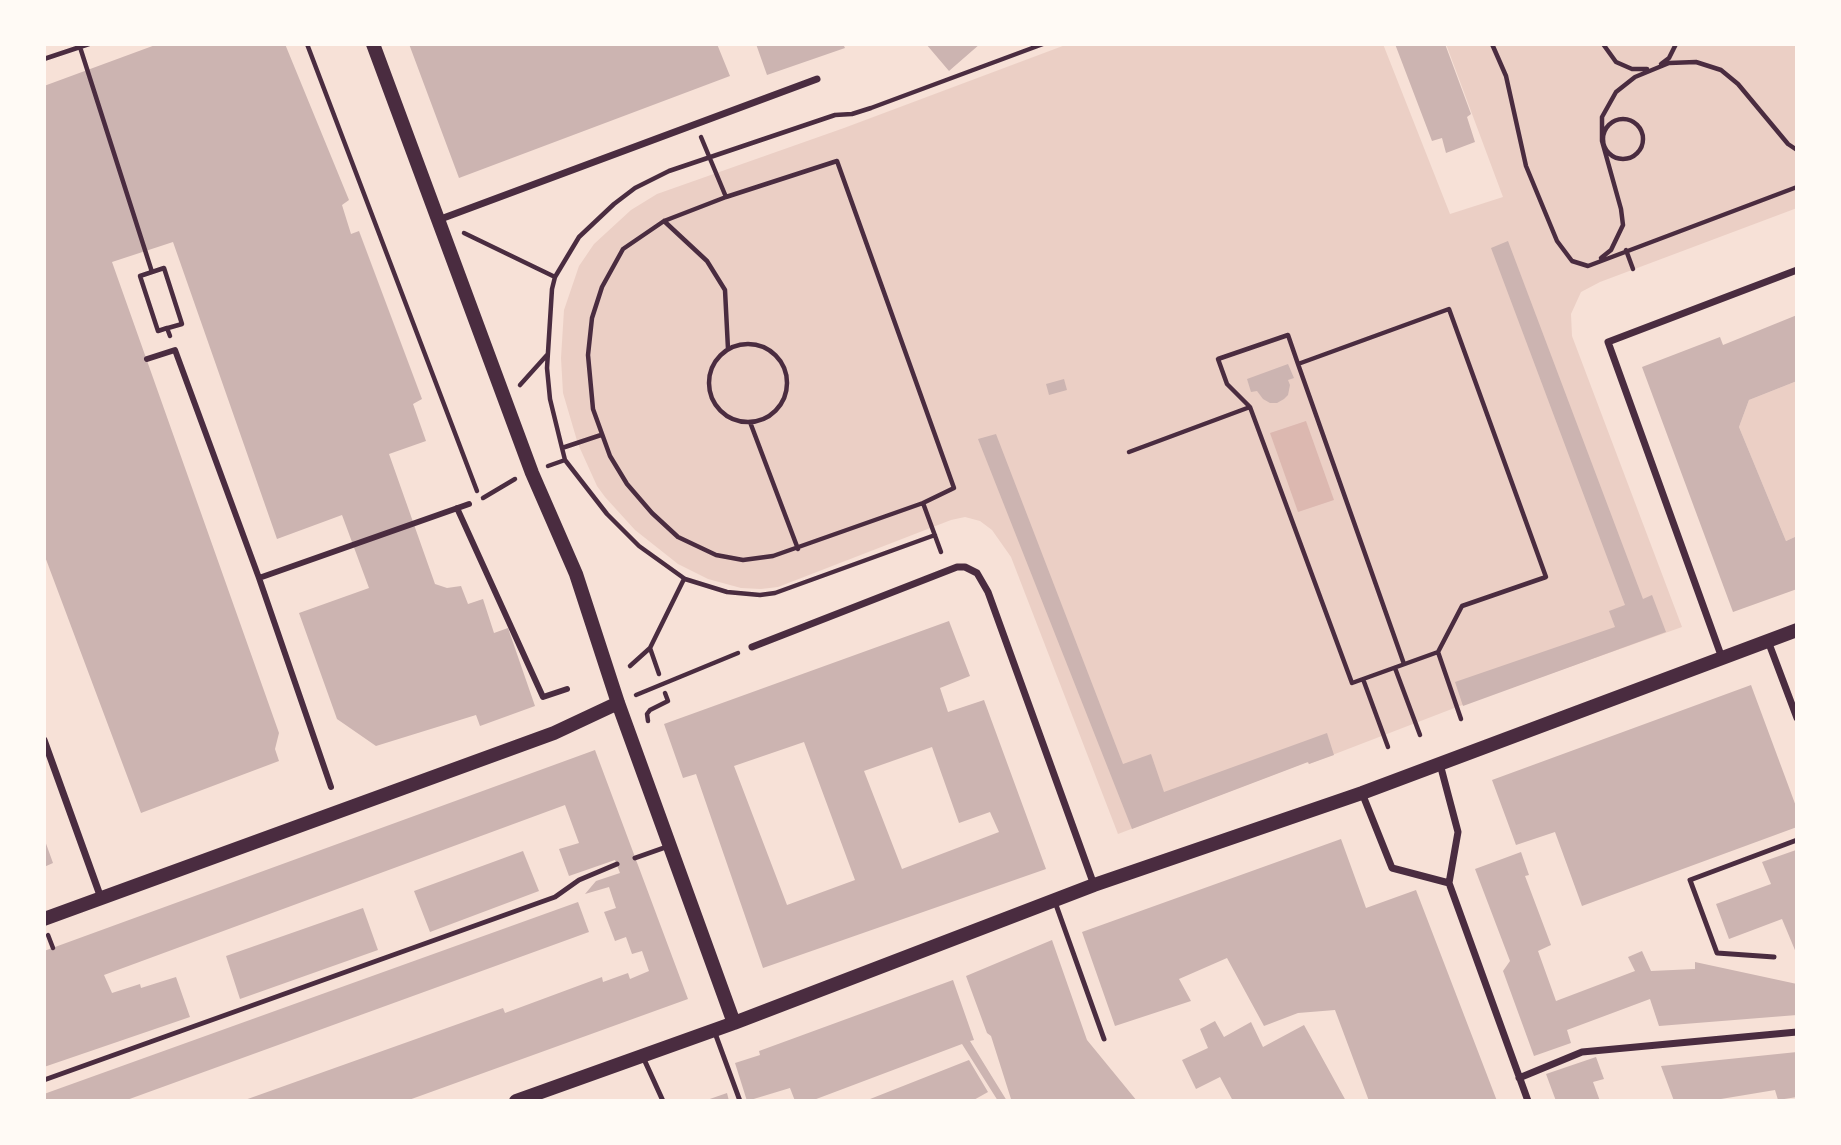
<!DOCTYPE html>
<html>
<head>
<meta charset="utf-8">
<style>
  body { margin:0 }
  #map { position:relative; width:1841px; height:1145px; overflow:hidden; background:#f7e1d7; font-family:Commissioner,sans-serif }
  canvas { display:block }
  .frame { position:absolute; inset:0; border:46px solid #fffaf5; pointer-events:none }
</style>
</head>
<body>
<div id="map">
<canvas width="1841" height="1145"></canvas>
<div class="frame"></div>
</div>
<script>
const ctx = document.querySelector('canvas').getContext('2d');
ctx.lineJoin = 'round';
function fillPath(path, color) {
  ctx.fillStyle = color;
  ctx.fill(path, 'evenodd');
}
function poly(rows) {
  const path = new Path2D();
  for (const r of rows) {
    if (r.length === 3) {
      path.moveTo(r[0] + r[2], r[1]);
      path.arc(r[0], r[1], r[2], 0, 2 * Math.PI);
      continue;
    }
    path.moveTo(r[0], r[1]);
    for (let i = 2; i < r.length; i += 2) path.lineTo(r[i], r[i + 1]);
  }
  return path;
}
function stroke(path, color, width, dash) {
  ctx.strokeStyle = color;
  ctx.lineWidth = width;
  ctx.lineCap = dash ? 'butt' : 'round';
  ctx.setLineDash(dash || []);
  ctx.stroke(path);
}
fillPath(poly([
  [1068,44,1383,44,1450,214,1503,197,1446,44,1797,44,1797,208,1600,282,1581,292,1571,314,1572,336,1682,627,1457,707,1309,764,1307,762,1118,834,1011,557,992,530,980,521,965,517,951,520,778,587,761,589,741,588,708,579,678,564,635,530,605,497,597,486,578,444,563,393,561,358,564,310,579,266,594,244,631,210,657,194,844,128],
  [1797,381,1797,536,1786,541,1739,427,1749,400]
]), '#ebcfc5');
fillPath(poly([
  [1306,421,1334,500,1298,512,1270,433]
]), '#dcb8b0');
fillPath(poly([
  [158,44,285,44,349,200,342,205,351,234,359,231,422,399,413,404,426,441,389,454,435,584,447,588,461,586,468,604,483,599,494,633,508,628,535,706,480,726,476,715,376,746,337,719,299,613,369,588,342,515,277,539,173,242,112,262,279,733,275,749,279,761,141,813,44,554,44,86],
  [409,44,717,44,730,76,459,178],
  [756,44,843,44,845,48,767,75],
  [926,44,980,44,949,71],
  [1395,44,1445,44,1471,114,1467,117,1475,142,1446,153,1442,138,1432,141],
  [1508,241,1643,599,1652,595,1666,632,1463,706,1455,682,1615,627,1609,611,1625,605,1491,248],
  [1797,315,1797,381,1749,400,1739,427,1786,541,1797,536,1797,589,1733,612,1642,367,1720,337,1723,345],
  [1288,364,1294,378,1288,380,1290,385,1288,395,1284,399,1277,403,1270,403,1263,399,1257,391,1251,392,1247,379],
  [1064,379,1067,390,1049,395,1046,384],
  [996,434,1123,764,1151,754,1164,792,1327,733,1334,755,1309,764,1308,762,1132,829,978,439],
  [949,621,970,676,940,688,948,712,984,700,1046,869,763,968,696,774,683,778,664,724],
  [804,742,855,880,787,905,734,766],
  [932,747,959,823,990,812,999,832,902,869,864,771],
  [1751,685,1797,809,1797,827,1582,906,1555,832,1516,845,1492,780],
  [595,750,688,999,406,1101,242,1101,503,1008,505,1013,602,977,603,982,628,973,630,979,649,971,642,951,632,954,626,937,615,941,604,912,616,908,609,887,585,894,596,881,620,873,615,860,569,876,559,849,579,843,565,805,104,975,112,993,140,984,141,988,176,977,190,1017,44,1067,44,951],
  [44,838,53,863,44,867],
  [1341,839,1366,908,1416,890,1497,1101,1369,1101,1335,1010,1298,1013,1264,1026,1227,958,1179,979,1191,1001,1115,1026,1082,932],
  [1796,850,1797,955,1782,919,1729,939,1716,904,1771,884,1762,862],
  [523,851,539,891,430,932,414,891],
  [1521,852,1529,875,1525,876,1551,945,1538,951,1556,1001,1635,971,1628,957,1642,951,1651,971,1695,969,1695,962,1797,984,1797,1015,1659,1026,1650,999,1567,1030,1571,1043,1534,1056,1503,971,1510,961,1475,869],
  [578,902,589,932,124,1101,44,1101,44,1094],
  [363,908,378,950,240,999,226,956],
  [1052,940,1087,1040,1137,1101,1013,1101,1011,1099,991,1036,987,1033,966,976],
  [953,980,974,1040,970,1041,1007,1101,998,1101,962,1044,811,1101,795,1101,790,1088,747,1101,735,1063,760,1055,759,1051],
  [1215,1021,1224,1037,1251,1022,1263,1047,1304,1025,1346,1101,1233,1101,1220,1077,1196,1089,1182,1060,1208,1048,1200,1029],
  [1797,1052,1797,1097,1778,1100,1775,1090,1709,1101,1674,1101,1661,1066],
  [1596,1057,1604,1079,1593,1082,1600,1101,1556,1101,1546,1074],
  [969,1060,988,1092,972,1101,865,1101],
  [727,1093,729,1101,704,1101]
]), '#ccb4b1');
stroke(poly([
  [79,44,152,272,140,276,158,331,167,328,170,336],
  [307,44,477,491],
  [1492,44,1506,76,1526,166,1557,241,1572,261,1588,266,1797,187],
  [1603,44,1616,62,1632,69,1647,69],
  [44,59,89,44],
  [1661,64,1669,58,1676,44],
  [1623,139,20],
  [701,137,726,197],
  [837,161,954,488,923,503,773,556,743,560,716,555,678,537,652,513,627,484,610,456,593,409,588,355,592,318,602,287,623,249,664,221,726,197,837,161],
  [664,221,707,261,725,290,728,349],
  [464,233,555,277],
  [1626,250,1633,269],
  [1601,258,1611,250,1623,225,1621,209,1602,141,1602,117,1616,92,1635,77,1669,63,1696,62,1721,70,1738,84,1788,144,1797,150],
  [152,272,164,268,182,324,168,328],
  [748,383,39],
  [1298,364,1404,664],
  [520,385,547,355],
  [1250,407,1352,683,1438,652],
  [750,422,798,549],
  [562,448,550,399,547,368,552,289,555,277,579,237,614,204,635,188,669,171,835,115,852,114,871,108,1043,44],
  [1129,452,1250,407,1227,384,1218,359,1288,335,1298,364,1449,309,1546,577,1462,606,1438,652,1461,719],
  [565,460,607,514,639,546,685,579,727,592,760,595,775,593,935,535],
  [548,466,565,460,562,448,601,435],
  [483,498,515,479],
  [923,503,941,552],
  [630,666,650,648],
  [1395,668,1420,735],
  [659,674,650,648,684,579],
  [1363,679,1388,747],
  [636,695,738,653],
  [648,721,647,714,650,710,668,701,665,693],
  [48,935,53,948]
]), '#4a2c40', 4.5);
stroke(poly([
  [635,858,669,846],
  [1055,902,1104,1039],
  [1774,957,1717,953,1690,880,1797,840],
  [715,1033,740,1101],
  [643,1057,663,1101],
  [44,1080,555,897,579,880,617,864]
]), '#4a2c40', 5);
stroke(poly([
  [147,359,175,350,259,578,469,504],
  [457,508,543,697,567,689],
  [259,578,331,787]
]), '#4a2c40', 6);
stroke(poly([
  [438,220,817,79],
  [1768,641,1797,718],
  [752,647,957,567,965,567,977,573,988,592,1094,885],
  [1722,658,1608,342,1797,270],
  [44,740,101,898],
  [1440,764,1458,832,1449,883,1528,1101],
  [1362,793,1392,868,1449,883],
  [1519,1078,1582,1052,1797,1032]
]), '#4a2c40', 7);
stroke(poly([
  [373,44,532,473,576,574,618,703,734,1023],
  [44,919,554,733,618,703],
  [516,1101,734,1023,1094,885,1362,793,1797,630]
]), '#4a2c40', 14);
</script>
</body>
</html>
